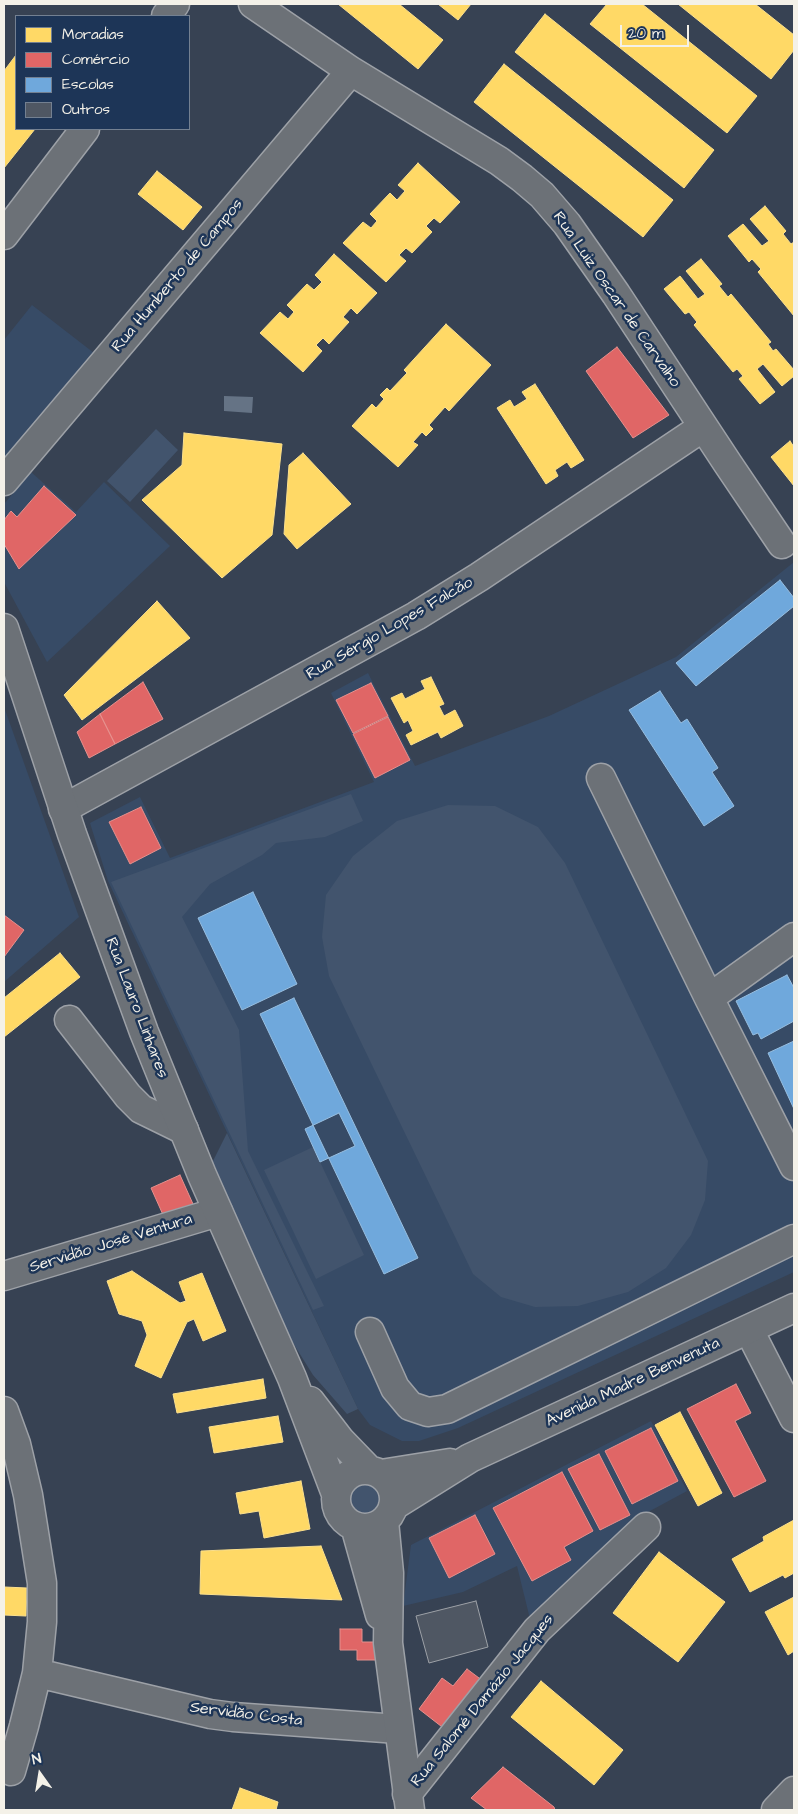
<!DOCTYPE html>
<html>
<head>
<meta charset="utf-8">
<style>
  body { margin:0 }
  #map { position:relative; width:798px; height:1814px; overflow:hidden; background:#374253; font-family:"Architects Daughter",sans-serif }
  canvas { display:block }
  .frame { position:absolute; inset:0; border:5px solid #f4f1e8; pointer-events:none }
  .legend { position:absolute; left:15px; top:15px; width:175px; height:115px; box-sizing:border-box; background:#1d3557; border:1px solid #738091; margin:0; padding:6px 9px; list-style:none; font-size:15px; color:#f4f1e8 }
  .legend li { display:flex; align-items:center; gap:10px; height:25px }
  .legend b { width:25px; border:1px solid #738091 }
  .north { position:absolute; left:15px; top:1749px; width:50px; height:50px; -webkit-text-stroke:4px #1d3557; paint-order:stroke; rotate:347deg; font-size:14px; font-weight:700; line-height:20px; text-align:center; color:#f4f1e8 }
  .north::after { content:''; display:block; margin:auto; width:18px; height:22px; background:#f4f1e8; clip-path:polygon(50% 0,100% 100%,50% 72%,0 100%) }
  .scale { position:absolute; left:620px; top:25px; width:69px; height:22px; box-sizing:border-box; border:2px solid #f4f1e8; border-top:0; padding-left:6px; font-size:15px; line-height:18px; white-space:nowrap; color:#f4f1e8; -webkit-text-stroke:4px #1d3557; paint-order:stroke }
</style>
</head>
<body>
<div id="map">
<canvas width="798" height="1814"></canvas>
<div class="frame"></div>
<ul class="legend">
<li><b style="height:14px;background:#ffd966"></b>Moradias</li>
<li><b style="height:14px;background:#e06666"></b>Comércio</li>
<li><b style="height:14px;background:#6fa8dc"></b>Escolas</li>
<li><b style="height:14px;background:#4f5763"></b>Outros</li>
</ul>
<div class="north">N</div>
<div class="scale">20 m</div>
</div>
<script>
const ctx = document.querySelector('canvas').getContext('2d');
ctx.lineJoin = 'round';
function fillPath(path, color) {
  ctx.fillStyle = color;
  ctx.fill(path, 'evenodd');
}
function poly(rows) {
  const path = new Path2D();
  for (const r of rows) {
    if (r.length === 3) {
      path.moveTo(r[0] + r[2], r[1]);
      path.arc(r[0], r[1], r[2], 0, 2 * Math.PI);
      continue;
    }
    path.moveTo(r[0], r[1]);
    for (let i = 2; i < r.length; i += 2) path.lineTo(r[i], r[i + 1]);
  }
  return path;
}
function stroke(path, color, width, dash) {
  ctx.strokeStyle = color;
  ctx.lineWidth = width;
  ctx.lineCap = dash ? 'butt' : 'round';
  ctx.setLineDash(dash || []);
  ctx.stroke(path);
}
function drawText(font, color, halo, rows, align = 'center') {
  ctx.font = font + ' "Architects Daughter",sans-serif';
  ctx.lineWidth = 5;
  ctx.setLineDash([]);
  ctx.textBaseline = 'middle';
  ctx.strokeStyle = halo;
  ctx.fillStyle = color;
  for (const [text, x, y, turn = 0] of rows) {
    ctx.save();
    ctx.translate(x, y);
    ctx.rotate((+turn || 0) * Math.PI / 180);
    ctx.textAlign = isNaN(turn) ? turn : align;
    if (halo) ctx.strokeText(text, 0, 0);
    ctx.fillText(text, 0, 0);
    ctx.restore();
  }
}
fillPath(poly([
  [32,305,94,353,4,459,4,340],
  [31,472,76,512,104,482,170,546,47,662,4,582,4,504],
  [794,562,794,1272,458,1428,419,1441,402,1441,370,1425,358,1409,108,881,90,823,140,797,170,858,374,782,331,693,368,673,415,766,549,716,676,657],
  [4,707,79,917,4,982],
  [651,1421,687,1491,637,1518,530,1619,517,1566,463,1592,403,1606,411,1545]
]), '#374b66');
fillPath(poly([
  [156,429,178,450,130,502,107,481],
  [351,794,363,821,325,837,276,843,262,855,210,884,182,917,239,1030,248,1151,324,1306,313,1310,111,882],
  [448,805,495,806,538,827,565,863,708,1161,705,1200,691,1235,666,1268,628,1292,578,1306,535,1307,501,1297,473,1274,329,976,322,937,326,895,353,856,397,821],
  [227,1133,358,1409,347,1414,313,1375,278,1319,209,1169],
  [313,1147,364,1255,316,1279,264,1170],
  [365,1499,18]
]), '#42546d');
fillPath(poly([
  [224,396,253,397,252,413,224,411]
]), '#657385');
const homes = poly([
  [338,4,399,4,443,40,418,69,338,4],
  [438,4,471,4,458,20,438,4],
  [607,4,642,4,757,96,727,133,590,24,607,4],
  [678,4,755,4,794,35,794,50,771,79,678,4],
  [545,14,714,150,684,188,515,52,545,14],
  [16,55,16,129,35,129,4,168,4,71,16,55],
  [504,64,673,200,643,237,474,102,504,64],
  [418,163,460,202,440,223,434,218,426,226,432,232,412,253,406,248,399,255,406,261,386,282,343,243,363,222,371,228,377,221,370,214,390,193,397,200,405,191,398,185,418,163],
  [157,171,202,207,183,230,138,194,157,171],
  [765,206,786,231,783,234,791,244,794,242,794,316,758,272,761,269,752,259,749,262,728,236,743,224,762,246,769,241,750,219,765,206],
  [334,254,377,293,357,314,351,308,343,317,349,322,329,344,323,338,316,345,322,351,303,372,260,333,280,312,288,319,294,312,287,305,307,284,314,290,322,282,315,275,334,254],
  [701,259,722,284,719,286,728,297,731,294,771,342,768,344,773,351,776,349,794,370,794,376,782,386,763,364,757,369,775,392,760,404,739,379,743,376,737,369,733,372,694,325,697,322,689,312,685,314,664,289,680,276,698,299,705,294,686,271,701,259],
  [446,324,491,365,449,411,445,407,429,425,433,429,426,436,422,432,413,442,418,445,398,467,352,426,372,404,376,408,384,399,380,395,387,388,390,391,407,373,404,370,446,324],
  [535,384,584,460,571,468,567,462,555,470,558,476,546,484,497,408,510,400,514,407,527,399,522,392,535,384],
  [184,433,282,444,272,535,222,578,142,500,182,465,184,433],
  [790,441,794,447,794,486,771,457,790,441],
  [303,453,351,504,297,549,284,534,289,465,303,453],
  [157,601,190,638,82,720,64,695,157,601],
  [431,677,444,704,439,706,444,716,455,710,463,726,441,738,438,732,411,745,406,735,413,731,408,720,404,723,391,698,402,693,405,699,425,689,421,681,431,677],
  [60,953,80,977,4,1037,4,998,60,953],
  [132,1271,180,1303,186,1301,179,1282,202,1273,226,1331,203,1341,194,1319,187,1322,161,1378,135,1366,147,1335,142,1321,119,1314,107,1281,132,1271],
  [263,1379,266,1398,177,1413,173,1394,263,1379],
  [680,1412,722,1493,698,1506,655,1425,680,1412],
  [278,1416,283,1442,214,1453,209,1427,278,1416],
  [301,1481,310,1529,264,1538,259,1511,240,1514,236,1493,301,1481],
  [794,1520,794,1573,785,1578,783,1575,750,1592,732,1559,764,1541,763,1537,794,1520],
  [321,1546,342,1600,200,1594,201,1551,321,1546],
  [659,1552,725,1602,678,1662,613,1613,659,1552],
  [4,1587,27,1588,26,1616,4,1615,4,1587],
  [794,1597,794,1651,788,1655,765,1612,794,1597],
  [541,1681,623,1750,594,1785,511,1717,541,1681],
  [240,1788,278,1802,276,1810,232,1810,240,1788]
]);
fillPath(homes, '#ffd966');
stroke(homes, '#fce08d', 1);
const shops = poly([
  [617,347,669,415,633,438,586,371,617,347],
  [44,486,76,515,19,569,4,544,4,520,11,511,17,517,44,486],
  [143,682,163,719,115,744,100,714,143,682],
  [371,683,388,716,353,733,336,700,371,683],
  [100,714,115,744,89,758,77,732,100,714],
  [388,717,410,760,375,778,353,734,388,717],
  [141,807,161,848,130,864,109,822,141,807],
  [4,915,24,930,4,957,4,915],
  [180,1175,193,1204,164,1217,151,1188,180,1175],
  [736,1384,751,1413,735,1421,766,1481,734,1497,687,1409,736,1384],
  [651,1428,678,1481,632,1504,605,1451,651,1428],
  [599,1454,630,1515,600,1530,568,1469,599,1454],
  [562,1472,593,1531,564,1547,571,1560,532,1581,493,1508,562,1472],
  [475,1515,495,1554,449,1578,429,1538,475,1515],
  [340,1629,362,1629,362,1642,379,1642,379,1660,357,1660,357,1650,340,1650,340,1629],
  [467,1669,483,1681,446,1730,419,1709,442,1678,453,1686,467,1669],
  [503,1767,554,1807,555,1810,487,1810,471,1798,503,1767]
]);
fillPath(shops, '#e06666');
stroke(shops, '#e6908d', 1);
const schools = poly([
  [780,580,794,598,794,606,696,686,676,663,780,580],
  [660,691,681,723,687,719,718,768,712,772,734,806,704,826,629,710,660,691],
  [253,892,297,984,242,1010,198,918,253,892],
  [787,975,794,988,794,1021,761,1039,758,1033,753,1035,736,1001,787,975],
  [294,998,418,1258,384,1274,260,1014,294,998],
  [794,1041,794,1109,768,1053,794,1041],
  [339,1113,355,1146,320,1162,305,1129,339,1113]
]);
fillPath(schools, '#6fa8dc');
stroke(schools, '#97bee0', 1);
const building = poly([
  [476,1601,488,1647,429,1663,416,1616,476,1601]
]);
fillPath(building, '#4f5763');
stroke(building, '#9da1a7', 1);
const minor = poly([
  [253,4,351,71,499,161,522,178,542,195,567,224,616,294,728,464,782,544],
  [166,16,175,4],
  [4,235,85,129],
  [4,481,351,71],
  [601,778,709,998,794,1166],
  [63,809,416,616,479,577,703,427],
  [709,998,794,937],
  [69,1020,128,1096,141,1109,184,1130],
  [4,1276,218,1212],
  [749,1330,794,1418],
  [370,1332,395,1388,410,1406,428,1412,447,1409,794,1239],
  [4,1411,16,1444,28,1495,42,1583,42,1622,37,1673,24,1726,11,1771,4,1768],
  [37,1673,210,1714,233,1717,398,1729],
  [407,1794,537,1630,646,1527],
  [776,1810,794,1791]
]);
const major = poly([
  [4,628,72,834,144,1032,202,1175,292,1378,336,1494],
  [310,1401,340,1440,369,1470],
  [365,1499,29],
  [381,1474,450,1463],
  [393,1506,470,1458,794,1308],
  [384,1521,389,1573,388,1643,410,1810],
  [355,1526,380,1615]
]);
stroke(minor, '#9da1a7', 31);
stroke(major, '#9da1a7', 31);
stroke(minor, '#6c7177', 28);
stroke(major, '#6c7177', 28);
drawText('16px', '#f4f1e8', '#1d3557', [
  ["Rua Humberto de Campos",178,276,-50],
  ["Rua Luiz Oscar de Carvalho",616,300,55],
  ["Rua Sérgio Lopes Falcão",390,629,-30],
  ["Rua Lauro Linhares",136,1008,69],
  ["Servidão José Ventura",111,1244,-17],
  ["Avenida Madre Benvenuta",633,1383,-25],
  ["Rua Salomé Damázio Jacques",483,1701,-51],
  ["Servidão Costa",246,1715,7]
]);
</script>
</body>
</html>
